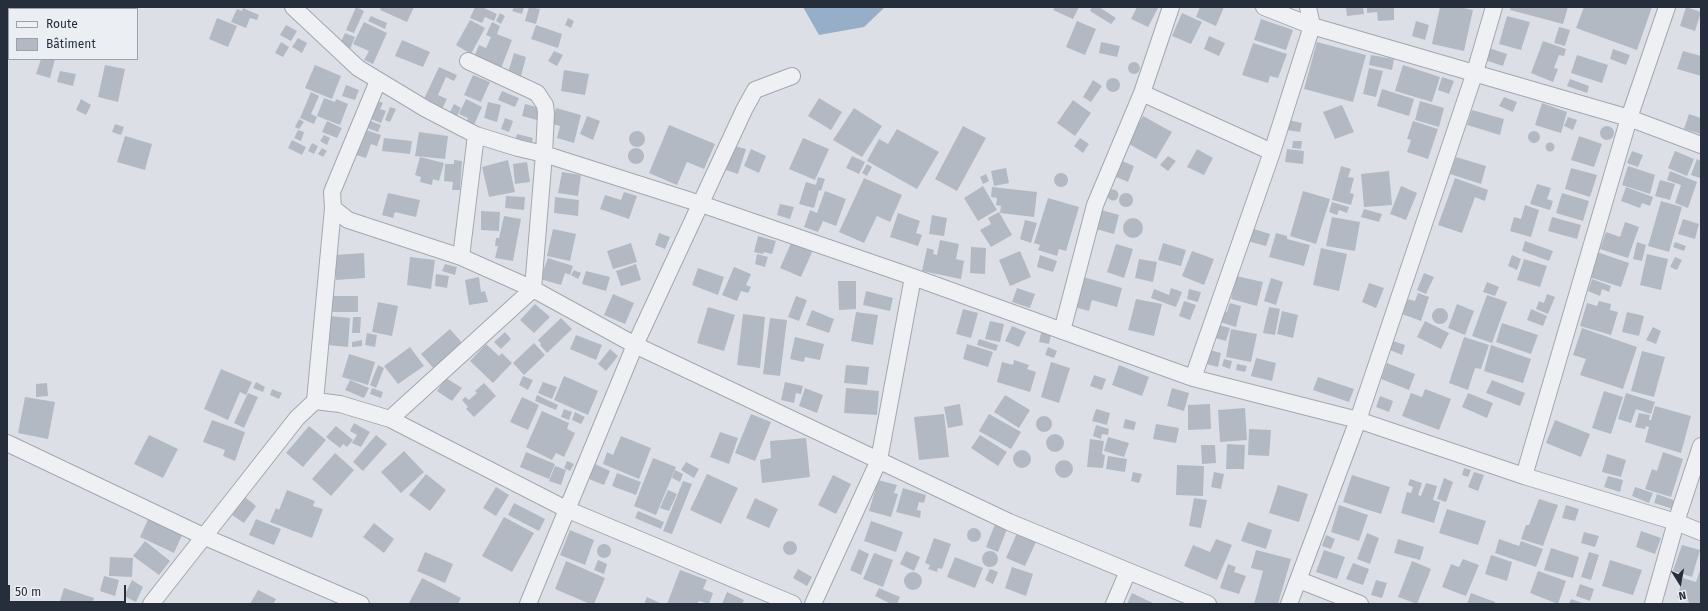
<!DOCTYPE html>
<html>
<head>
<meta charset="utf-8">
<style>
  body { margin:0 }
  #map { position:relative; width:1708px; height:611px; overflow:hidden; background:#dce0e6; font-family:"Fira Sans",sans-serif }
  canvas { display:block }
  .frame { position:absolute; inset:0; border:8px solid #262e3c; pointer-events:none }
  .legend { position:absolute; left:8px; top:8px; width:130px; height:52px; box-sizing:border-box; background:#ebeff4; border:1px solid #9ca2aa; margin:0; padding:5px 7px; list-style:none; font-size:12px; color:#262e3c }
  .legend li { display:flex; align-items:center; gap:8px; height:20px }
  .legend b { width:20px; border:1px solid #9ca2aa }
  .north { position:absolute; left:1660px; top:563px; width:40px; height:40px; -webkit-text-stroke:3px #ebeff4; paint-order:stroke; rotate:169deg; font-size:11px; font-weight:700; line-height:16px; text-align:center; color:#262e3c }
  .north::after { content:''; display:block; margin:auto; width:14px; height:18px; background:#262e3c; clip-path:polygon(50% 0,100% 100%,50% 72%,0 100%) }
  .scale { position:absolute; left:8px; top:585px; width:118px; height:18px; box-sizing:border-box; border:2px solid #262e3c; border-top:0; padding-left:5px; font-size:12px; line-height:14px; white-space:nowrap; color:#262e3c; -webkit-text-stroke:3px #ebeff4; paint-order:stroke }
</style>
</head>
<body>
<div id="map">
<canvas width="1708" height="611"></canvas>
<div class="frame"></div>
<ul class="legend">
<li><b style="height:5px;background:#eef0f4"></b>Route</li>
<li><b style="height:11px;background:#b3b9c3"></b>Bâtiment</li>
</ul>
<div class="north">N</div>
<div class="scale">50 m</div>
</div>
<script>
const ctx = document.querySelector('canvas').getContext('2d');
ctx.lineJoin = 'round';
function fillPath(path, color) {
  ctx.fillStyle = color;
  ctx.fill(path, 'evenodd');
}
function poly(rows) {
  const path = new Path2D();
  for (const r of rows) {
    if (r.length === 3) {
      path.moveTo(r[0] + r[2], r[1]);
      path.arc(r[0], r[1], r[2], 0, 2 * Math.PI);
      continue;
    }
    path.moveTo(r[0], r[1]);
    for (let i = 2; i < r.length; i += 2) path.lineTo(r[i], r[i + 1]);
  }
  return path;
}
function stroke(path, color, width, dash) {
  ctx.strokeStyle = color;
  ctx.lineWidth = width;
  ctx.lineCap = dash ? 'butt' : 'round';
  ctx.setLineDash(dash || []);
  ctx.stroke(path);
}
fillPath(poly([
  [803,7,885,7,864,27,819,35]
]), '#96aec7');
fillPath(poly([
  [356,7,364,11,354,33,346,30],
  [381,7,414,7,407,22,380,10],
  [475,7,482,7,497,14,494,21,485,17,482,23,470,18],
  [514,7,524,7,522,14,512,11],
  [529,7,540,9,536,24,525,21],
  [1055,7,1079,7,1073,19,1053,10],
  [1092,7,1099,7,1116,18,1111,24,1090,11],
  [1137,7,1158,8,1148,27,1131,19],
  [1200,7,1224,7,1216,26,1196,17],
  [1346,7,1363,7,1364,14,1347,16],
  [1367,7,1394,7,1394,20,1378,21,1377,12,1367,13],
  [1440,7,1459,7,1473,10,1464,51,1432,44],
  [1511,7,1568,7,1563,24,1510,10],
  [1584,7,1652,7,1637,50,1576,28],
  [1686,7,1701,12,1695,31,1680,26],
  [243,8,259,15,257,20,250,18,246,28,231,22,237,9,242,11],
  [500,13,505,16,501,24,496,21],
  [1182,13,1202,22,1191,44,1172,36],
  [371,16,387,23,385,29,368,21],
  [1507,16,1530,22,1521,50,1499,44],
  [217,18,237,26,228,47,209,39],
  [568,18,574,21,571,28,565,25],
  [1261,19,1293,30,1286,50,1254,40],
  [470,20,485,28,471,54,456,45],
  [1077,21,1096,29,1085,55,1066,47],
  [1416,21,1429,25,1425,40,1412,36],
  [364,22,387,33,373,64,364,60,369,51,353,44],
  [492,22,500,26,497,34,512,40,500,71,474,57,479,45,486,48,491,37,486,35],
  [286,25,297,31,291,41,280,35],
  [536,25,562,34,558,48,531,39],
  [1559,27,1570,30,1565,46,1554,43],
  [345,33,355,37,350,49,340,44],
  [1209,36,1225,43,1219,56,1204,49],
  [298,38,307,43,302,53,292,47],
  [402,40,430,52,423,67,395,56],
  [1543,41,1566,49,1564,56,1559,55,1554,68,1558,69,1553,82,1531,73],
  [281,42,289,47,283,57,275,53],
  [1101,42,1120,46,1117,57,1099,53],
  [1317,42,1366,55,1353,102,1304,89],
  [1253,43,1287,54,1278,78,1270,76,1268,83,1242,75],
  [1489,48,1507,54,1503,66,1485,60],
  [1613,49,1630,55,1626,65,1610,59],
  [554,51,563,55,557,66,548,61],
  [1683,51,1701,56,1701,76,1677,69],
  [514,53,526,57,520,80,507,76],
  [1371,55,1394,59,1392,70,1369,65],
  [1577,55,1608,65,1602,83,1571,73],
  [41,59,46,60,46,59,55,59,50,78,36,74],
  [1134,68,6],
  [105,65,125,69,118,102,98,97],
  [315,65,341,76,332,99,305,88],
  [1403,65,1440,77,1432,102,1395,91],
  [439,67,457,75,454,81,446,77,438,95,447,99,442,109,423,101],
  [1369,68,1383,71,1376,97,1363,94],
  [564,70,589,74,585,95,561,91],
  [60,71,76,74,73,86,57,82],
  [473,75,490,82,481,102,464,95],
  [1442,77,1454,81,1449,94,1438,90],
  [1113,85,7],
  [1570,79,1589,86,1587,93,1567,86],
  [1093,80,1102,86,1091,102,1083,97],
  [346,85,359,90,355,100,342,96],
  [1382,89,1414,99,1409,116,1377,106],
  [502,91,519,98,515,107,498,100],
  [311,92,319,96,311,114,317,117,314,124,300,118],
  [1504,97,1517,102,1513,112,1499,106],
  [324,98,335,102,336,99,348,104,340,125,317,116],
  [819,98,842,112,831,130,808,116],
  [81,99,91,105,86,115,76,110],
  [374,99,383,103,380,109,386,111,381,123,366,117],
  [466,99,482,107,473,127,466,124,468,118,459,114],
  [1073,100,1091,113,1075,136,1057,123],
  [1420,101,1444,108,1439,127,1415,120],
  [488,102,501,105,497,122,484,118],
  [1542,103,1567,112,1561,133,1535,125],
  [454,104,461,108,456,118,449,114],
  [525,104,540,108,537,120,522,116],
  [1342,105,1354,132,1335,139,1323,112],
  [390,107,396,109,390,122,385,120],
  [556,108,581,115,574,143,557,138,560,126,552,124],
  [854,108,882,126,862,157,833,140],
  [1472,110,1504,119,1500,135,1467,125],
  [1689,114,1701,118,1701,134,1684,129],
  [587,116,600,121,593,140,580,134],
  [1143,116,1172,132,1156,159,1127,143],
  [1568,117,1577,120,1573,130,1564,126],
  [505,118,513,121,509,132,501,129],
  [299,119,304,122,299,129,295,127],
  [1288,120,1302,123,1300,132,1286,130],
  [327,121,342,128,337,138,322,132],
  [370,121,381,125,378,132,367,128],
  [1413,121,1438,129,1428,159,1407,152,1411,140,1407,139],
  [115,124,124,127,121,135,112,132],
  [669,125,715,144,704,169,687,162,677,185,649,173],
  [963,126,986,138,957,191,935,179],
  [1607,133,7],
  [897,129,939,152,917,189,867,161,879,139,888,144],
  [298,130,304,132,301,141,294,138],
  [366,130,381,135,377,146,371,144,366,158,353,154,356,144,361,146],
  [1534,137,6],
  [637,139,8],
  [419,132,448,136,445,159,415,156],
  [517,134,533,138,531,147,514,144],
  [324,135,330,138,327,145,320,141],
  [125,136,152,144,145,170,117,162],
  [1579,136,1602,144,1594,167,1571,160],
  [384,138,412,141,410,154,382,151],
  [803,138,829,149,815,180,789,169],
  [1080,138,1089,144,1083,153,1074,146],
  [292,140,306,147,302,155,288,148],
  [1293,141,1302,141,1301,149,1292,148],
  [1550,147,4.5],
  [312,143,318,146,314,154,308,151],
  [731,145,746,149,738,174,723,169],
  [322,148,327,151,323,157,318,154],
  [636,156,8],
  [751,149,766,156,759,173,744,166],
  [1197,149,1213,158,1204,175,1187,167],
  [1287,149,1304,151,1303,164,1285,162],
  [1632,151,1643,155,1638,167,1627,163],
  [1675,151,1694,159,1687,176,1668,168],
  [852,156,865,162,859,174,846,168],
  [1168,156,1176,161,1168,171,1160,165],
  [420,157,444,163,439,181,433,179,432,185,420,182,421,177,415,175],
  [1456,157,1486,166,1481,184,1450,174],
  [1697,159,1701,161,1700,178,1691,175],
  [454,160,462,161,460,190,452,190,453,182,444,181,445,164,454,164],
  [508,160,515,192,489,197,482,167],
  [1120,160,1134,166,1128,182,1114,176],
  [527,162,530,182,515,184,513,164],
  [867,164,872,167,867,176,862,173],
  [1341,166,1351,169,1348,177,1354,178,1350,193,1354,194,1351,205,1332,200],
  [1628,166,1655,175,1650,194,1622,185],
  [1006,168,1009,183,994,186,991,171],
  [1571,168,1597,175,1590,197,1565,189],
  [1389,171,1392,205,1364,207,1361,174],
  [1670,171,1697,182,1688,208,1675,203,1681,185,1667,180],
  [562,172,581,175,578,196,558,193],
  [1061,180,7],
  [986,174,989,181,983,184,980,177],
  [818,177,825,179,821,191,819,190,814,208,799,204,806,182,816,185],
  [864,178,902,195,890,222,877,216,864,243,839,232],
  [1455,178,1488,190,1485,201,1475,197,1462,233,1438,225],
  [1660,180,1675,184,1670,200,1655,196],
  [1537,184,1551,188,1547,199,1553,201,1550,210,1530,204],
  [983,186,997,210,978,221,964,198],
  [1401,186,1417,193,1406,220,1390,214],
  [992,187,1037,192,1034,217,1000,213,1001,206,996,205,997,198,991,197],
  [1626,187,1653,197,1650,206,1642,203,1640,208,1621,201],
  [1113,195,5.5],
  [825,191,846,199,836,226,823,221,818,232,804,227,810,210,817,213],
  [1303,191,1330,199,1316,244,1290,236],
  [624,192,637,196,629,219,600,209,605,195,621,200],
  [388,193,420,200,416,217,395,212,393,218,382,215],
  [1562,193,1589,201,1583,221,1556,213],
  [1126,200,7],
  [506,196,525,197,524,210,505,208],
  [555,197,579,200,578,216,554,213],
  [1048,198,1079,207,1066,251,1059,249,1057,256,1038,250,1040,245,1034,243],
  [1661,201,1682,207,1669,252,1648,246],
  [1332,202,1349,207,1347,213,1339,210,1337,215,1329,212],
  [780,204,794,207,790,219,777,215],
  [1525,205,1539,210,1531,237,1510,231,1514,217,1521,219],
  [1098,209,1119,215,1114,234,1093,228],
  [1364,209,1382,214,1379,222,1361,217],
  [481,211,500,212,499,231,481,230],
  [999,212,1012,235,991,247,980,230,991,224,988,218],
  [898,213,920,221,916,233,922,235,918,246,890,237],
  [932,215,947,218,944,236,929,234],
  [504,216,521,219,513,261,495,258,498,246,495,246,496,238,499,238],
  [1332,217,1360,222,1355,251,1326,246],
  [1552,217,1581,225,1577,239,1548,231],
  [1133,228,10],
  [1683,219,1699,224,1695,239,1678,234],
  [1025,220,1037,223,1031,243,1020,239],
  [1625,222,1639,227,1628,258,1600,249,1606,232,1620,237],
  [1251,228,1270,234,1266,246,1247,241],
  [553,229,576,234,570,261,547,256],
  [659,233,670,237,665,249,655,245],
  [1276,233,1287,236,1287,239,1310,245,1304,266,1269,257],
  [758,236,776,241,772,254,764,252,763,254,754,252],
  [940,240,959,244,956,259,964,261,961,279,922,271,927,248,934,250,933,254,937,255],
  [792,241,813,250,801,277,780,268],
  [1525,241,1553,251,1549,261,1522,251],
  [1637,242,1646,245,1642,261,1633,259],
  [1675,242,1686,246,1684,251,1673,247],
  [631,243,637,262,613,269,607,251],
  [1163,243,1186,250,1181,266,1158,260],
  [1116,244,1133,249,1124,278,1107,272],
  [971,247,986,248,985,274,970,273],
  [1321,248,1347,254,1339,291,1313,285],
  [1020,251,1031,277,1010,286,999,260],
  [1192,251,1214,259,1204,285,1182,276],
  [1597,252,1629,263,1621,287,1589,277],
  [364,253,365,278,336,280,335,255],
  [757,254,768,257,765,267,755,264],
  [1647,254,1668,259,1661,290,1640,285],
  [1040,255,1057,261,1053,272,1037,267],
  [1512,255,1521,259,1517,270,1508,266],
  [410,257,435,260,431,289,407,285],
  [1675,257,1682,260,1677,270,1670,267],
  [548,258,573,266,570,275,565,273,561,285,540,279],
  [1139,259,1157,262,1153,282,1135,278],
  [1524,259,1547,266,1540,287,1517,280],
  [445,264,457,267,455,275,442,271],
  [636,264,641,280,621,286,616,271],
  [734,267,751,274,746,285,751,287,748,293,741,291,737,301,722,295],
  [698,268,724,277,718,295,692,285],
  [574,270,581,273,578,279,571,275],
  [586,271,610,277,606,291,582,284],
  [1424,273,1434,277,1426,294,1417,290],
  [436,274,449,276,447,288,435,286],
  [1236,276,1263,282,1257,306,1231,299],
  [479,277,481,292,485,291,488,302,469,305,465,280],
  [1083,277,1122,288,1117,307,1092,300,1089,311,1074,307],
  [1271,278,1283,282,1276,305,1264,301],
  [1592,279,1611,286,1609,292,1602,289,1600,296,1588,291],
  [838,281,856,281,856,309,839,310],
  [1487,282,1499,287,1495,296,1483,292],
  [1369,283,1384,288,1376,308,1362,302],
  [1017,288,1035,294,1030,308,1012,302],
  [1171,288,1182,292,1176,307,1151,298,1154,289,1169,295],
  [1189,289,1201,292,1198,302,1187,299],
  [866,291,893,298,890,311,863,305],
  [1418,293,1429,297,1421,321,1402,314,1407,299,1415,301],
  [613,294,634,303,625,324,604,315],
  [1547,294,1555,297,1548,314,1536,309,1539,301,1544,303],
  [1487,295,1507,302,1492,343,1472,336],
  [329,296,358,296,358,312,329,312],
  [796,296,807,300,799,321,788,317],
  [1136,299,1162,304,1154,336,1128,330],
  [1184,301,1196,305,1190,320,1179,316],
  [1599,301,1611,304,1610,310,1618,312,1611,335,1580,326,1587,303,1597,306],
  [378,302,398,306,392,336,372,332],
  [1230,303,1241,306,1236,327,1217,321,1220,310,1227,312],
  [535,304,550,317,534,333,520,320],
  [1457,304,1474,311,1465,335,1448,328],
  [708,307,735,315,724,351,697,343],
  [1269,307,1280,309,1275,335,1263,333],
  [1440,316,8],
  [963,309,978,313,971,338,956,334],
  [1531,309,1547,316,1543,326,1527,320],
  [812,310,834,319,829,333,806,325],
  [1282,311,1298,315,1293,338,1277,334],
  [856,312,878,315,873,345,851,341],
  [1627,312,1644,316,1639,336,1622,332],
  [743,314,765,317,760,368,737,365],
  [330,316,350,318,348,347,327,345],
  [353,317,361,317,360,333,352,333],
  [561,318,572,329,547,353,540,345,541,344,538,340],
  [770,318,787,320,780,376,763,374],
  [990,321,1004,324,1000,342,985,339],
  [1425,321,1449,333,1441,349,1417,337],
  [1502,323,1538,335,1531,354,1496,342],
  [1215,324,1230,328,1226,341,1212,337],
  [1012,326,1026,332,1019,347,1005,341],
  [1653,327,1661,331,1656,344,1646,340],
  [1582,328,1637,347,1623,389,1580,375,1586,359,1573,355],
  [450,329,463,344,434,369,421,354],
  [1042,329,1052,331,1049,344,1039,342],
  [1231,329,1257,334,1251,362,1226,357],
  [505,332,511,339,501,349,494,342],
  [367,333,377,335,375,347,365,345],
  [576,335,602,345,596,360,570,349],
  [795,337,824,344,820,360,805,357,804,362,790,359],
  [1464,337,1489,345,1481,369,1475,368,1468,390,1449,383],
  [979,339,998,345,996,351,977,345],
  [362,340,362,346,352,347,352,342],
  [1393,341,1405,345,1402,355,1390,350],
  [534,343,545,355,524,375,513,363],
  [486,344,499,356,502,353,512,363,493,383,470,361],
  [967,344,993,352,988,367,963,359],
  [1491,345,1531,359,1523,383,1484,371],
  [410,347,424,366,398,384,384,366],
  [1048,347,1057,351,1054,358,1045,355],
  [610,349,618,356,606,371,598,364],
  [1206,349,1221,353,1218,367,1202,363],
  [1642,351,1665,357,1654,397,1631,391],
  [349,354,375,362,368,385,342,377],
  [1256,358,1276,363,1272,381,1251,376],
  [1224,359,1232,361,1230,369,1222,366],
  [1014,360,1029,365,1027,369,1036,372,1030,392,997,382,1002,362,1013,365],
  [1051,362,1070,368,1059,403,1041,397],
  [1387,363,1415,374,1409,390,1381,379],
  [1237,364,1247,366,1245,372,1236,370],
  [378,365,384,368,376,388,370,385],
  [846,365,869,367,867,385,844,383],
  [1119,365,1149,377,1142,396,1112,385],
  [221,369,252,382,246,395,240,392,228,420,204,409],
  [1094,375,1106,379,1102,390,1090,386],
  [523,376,533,380,528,390,519,385],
  [564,376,598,391,588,415,554,400],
  [1318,377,1354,389,1349,402,1313,390],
  [446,378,462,388,452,401,437,391],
  [350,380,369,388,364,398,345,390],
  [1492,380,1525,393,1520,406,1486,393],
  [256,382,265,387,263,392,253,388],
  [543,382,557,387,552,399,538,393],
  [785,382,803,386,801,394,796,393,794,403,781,400],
  [47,383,48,396,36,397,36,384],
  [484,383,496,396,474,417,466,409,468,407,462,400,465,397,469,400,477,393,475,391],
  [372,388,383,392,381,398,370,394],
  [805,388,823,395,817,413,799,406],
  [846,388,879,391,877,415,844,413],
  [1172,388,1189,393,1184,411,1167,406],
  [272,389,282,393,279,399,270,395],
  [1425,389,1451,399,1439,430,1402,416,1411,393,1422,397],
  [1604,391,1623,397,1611,434,1592,428],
  [248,393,258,397,244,428,234,423],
  [1468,393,1493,403,1487,418,1462,407],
  [1626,393,1655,402,1651,414,1636,409,1631,423,1618,419],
  [537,395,558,405,556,410,535,401],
  [1005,395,1030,410,1019,428,994,412],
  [1380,396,1393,401,1389,412,1376,407],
  [25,397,55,402,48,439,18,433],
  [522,397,539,405,528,430,510,422],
  [960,404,963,425,948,428,944,407],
  [1210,404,1211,429,1188,430,1188,405],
  [1655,406,1691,416,1681,453,1645,442,1649,427,1646,426,1645,429,1635,427,1639,413,1650,415,1649,420,1651,420],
  [1245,408,1247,440,1220,442,1218,410],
  [564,409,572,412,569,420,561,417],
  [1096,409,1110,413,1107,425,1092,421],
  [542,411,569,423,567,429,575,433,564,457,556,453,552,460,526,447],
  [575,412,585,417,581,424,572,420],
  [751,414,771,422,755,461,735,453],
  [944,414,949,457,919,460,914,417],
  [989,414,1021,432,1011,449,979,431],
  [1044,424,8],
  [1125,419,1136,422,1134,430,1123,428],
  [212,420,245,432,235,461,223,456,225,450,203,442],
  [1555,420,1590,434,1581,457,1546,443],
  [354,423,370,432,361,447,352,443,357,435,350,431],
  [1156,424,1179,428,1176,443,1153,439],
  [1096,425,1109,429,1108,435,1102,434,1101,439,1093,436],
  [309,426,326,440,303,467,286,453],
  [336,426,353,440,347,447,343,444,340,448,326,437],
  [1249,429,1271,430,1269,456,1248,455],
  [720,432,738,438,729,464,710,457],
  [1055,443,9],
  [149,435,178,449,163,478,134,464],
  [376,435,387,444,363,471,353,462],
  [980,435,1007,452,998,466,971,448],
  [621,436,651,448,639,479,603,464,607,452,613,455],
  [1108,437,1129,443,1124,457,1104,451],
  [806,438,810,477,762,483,760,460,771,458,770,441],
  [1090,439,1104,441,1102,454,1105,455,1103,468,1087,467],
  [1227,444,1245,445,1244,469,1226,469],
  [1201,445,1215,445,1216,463,1202,464],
  [1022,459,9],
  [404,451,424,472,401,493,381,472],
  [526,452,555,464,549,479,520,467],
  [1663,452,1683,459,1671,497,1645,489,1652,469,1657,471],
  [335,453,354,470,331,496,312,479],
  [1607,454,1626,460,1621,477,1602,472],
  [1108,456,1127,459,1125,472,1106,469],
  [653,458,676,467,656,515,634,506],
  [1064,469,9],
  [567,461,574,464,570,471,564,468],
  [686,462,699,469,694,478,681,470],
  [595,464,610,471,604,485,589,479],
  [1177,465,1204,466,1203,496,1176,495],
  [555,466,566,470,561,485,549,481],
  [1464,468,1471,470,1468,477,1462,475],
  [675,470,683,474,680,482,672,478],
  [1133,472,1142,474,1139,483,1131,481],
  [1214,472,1224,474,1221,489,1211,487],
  [1474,472,1484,475,1478,491,1468,487],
  [617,473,641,482,636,495,612,486],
  [426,474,446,490,430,511,409,495],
  [707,474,738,488,721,524,690,510],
  [833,475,851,484,836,514,818,505],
  [1352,475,1390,487,1381,514,1343,502],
  [1608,476,1623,480,1620,492,1604,487],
  [1444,478,1453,482,1446,502,1437,499],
  [1410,479,1422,483,1418,495,1421,496,1426,483,1437,486,1433,500,1440,502,1434,523,1401,513,1407,492,1411,493,1413,487,1408,485],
  [878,480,897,485,894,493,898,494,891,517,869,511],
  [683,481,692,484,672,534,663,531],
  [1278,485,1308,494,1299,522,1269,513],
  [496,487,509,495,496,516,483,508],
  [1635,487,1653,493,1649,503,1632,496],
  [903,488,926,495,924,503,919,502,917,510,921,511,920,518,896,512],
  [287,490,315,501,313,506,323,509,312,538,270,522,276,508,279,510],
  [668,490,677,494,669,511,660,508],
  [1657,494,1676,501,1673,509,1654,503],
  [245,497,256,506,244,523,232,515],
  [755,498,778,509,769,528,746,518],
  [1194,498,1207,500,1201,528,1189,526],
  [1539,499,1558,505,1543,546,1521,539,1526,525,1529,525],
  [514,503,545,519,539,531,508,515],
  [1339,505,1368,515,1359,541,1331,532],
  [1566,505,1579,509,1575,521,1562,518],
  [1447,509,1486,521,1478,545,1439,533],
  [638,511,664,522,661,529,635,518],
  [149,517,183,533,174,553,140,537],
  [504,517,534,533,512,572,482,556],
  [256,519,281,529,274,545,249,535],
  [871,521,903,532,896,552,864,541],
  [1248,522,1272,530,1266,549,1241,541],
  [374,523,394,539,384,553,363,537],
  [995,524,1007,529,998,552,986,547],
  [974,535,7],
  [570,530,594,540,585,565,560,555],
  [1641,531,1661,538,1655,554,1636,547],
  [1584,532,1599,536,1595,547,1581,543],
  [1017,533,1036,542,1025,566,1006,558],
  [1367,533,1379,538,1370,564,1357,559],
  [1326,535,1335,539,1331,549,1322,546],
  [934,538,951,544,942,569,938,568,937,572,928,569,930,565,925,563],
  [1216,539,1232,545,1217,580,1184,566,1193,545,1210,552],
  [1398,539,1424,547,1420,560,1394,553],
  [1499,539,1519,546,1521,541,1543,549,1536,567,1495,553],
  [145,541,170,561,159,575,133,556],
  [790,548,7],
  [604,551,7],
  [1682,545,1700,550,1692,577,1673,571],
  [1551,548,1579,557,1573,578,1544,570],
  [859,549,869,554,861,575,850,570],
  [1256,550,1291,559,1278,604,1254,604,1263,571,1251,568],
  [1324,550,1345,557,1337,579,1316,572],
  [906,551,920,557,914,571,900,564],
  [990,559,8],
  [425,552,453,564,445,583,417,571],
  [1589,552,1599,555,1591,580,1581,577],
  [874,553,893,560,883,587,863,579],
  [1491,555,1512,562,1507,581,1485,574],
  [110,557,133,558,132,577,109,576],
  [955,557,983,568,975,588,947,577],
  [1463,559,1479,565,1466,596,1442,587,1451,564,1459,567],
  [598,560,607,564,604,574,594,570],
  [1610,560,1642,570,1633,595,1602,586],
  [566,561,605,578,594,604,590,604,555,589],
  [1412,561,1431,569,1417,604,1398,597],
  [1353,563,1369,569,1363,585,1346,579],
  [1228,564,1236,567,1234,572,1246,576,1239,594,1220,588],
  [1012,567,1033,574,1026,596,1005,588],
  [1701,567,1701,604,1688,604,1689,601,1677,598,1683,578,1696,582],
  [798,569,812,577,807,586,793,578],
  [990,569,998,572,993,584,985,580],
  [680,570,707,580,703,589,713,593,709,604,699,601,697,604,667,604],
  [1538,571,1566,581,1558,604,1530,593],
  [913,581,9],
  [104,576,119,580,115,596,100,591],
  [422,578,461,598,458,604,409,603],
  [132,580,143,587,136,602,124,596],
  [1376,580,1387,583,1382,598,1371,595],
  [1580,584,1594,589,1590,601,1576,596],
  [64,588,94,598,92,604,59,604],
  [879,588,900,597,897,604,891,604,875,596],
  [258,590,276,599,273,604,250,604],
  [727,592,744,600,742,604,722,604],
  [1132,593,1155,604,1127,604],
  [1471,593,1495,602,1495,604,1467,604],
  [647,597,662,604,644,604],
  [1571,599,1585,604,1569,604]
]), '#b3b9c3');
const minor = poly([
  [293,7,358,68,426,109,476,135,518,148,544,154,701,204,913,277,1193,378,1358,420,1524,476,1676,522,1701,532],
  [1264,7,1312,26,1629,118,1701,145],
  [378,81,332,192,333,208,348,220,461,257,533,289,635,345,1009,522,1208,604],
  [1142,93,1272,152],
  [461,257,476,135],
  [1062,331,1095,205,1142,93,1171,7],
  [1193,378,1272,152,1312,26,1308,7],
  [315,401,333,208],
  [390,419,533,289,544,154,546,113,545,105,537,93,468,61],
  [7,443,205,537,361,604],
  [1524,476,1629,118,1667,7],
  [1299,580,1360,604],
  [151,604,297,418,315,401,340,404,390,419,566,509,793,604],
  [528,604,635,345,744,110,755,90,792,76],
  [813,604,879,460,913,277],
  [1114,604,1128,571],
  [1289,604,1358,420,1475,72,1494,7],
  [1653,604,1676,522,1701,446]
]);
stroke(minor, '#a2a7b0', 18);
stroke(minor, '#eef0f4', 16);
</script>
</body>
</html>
